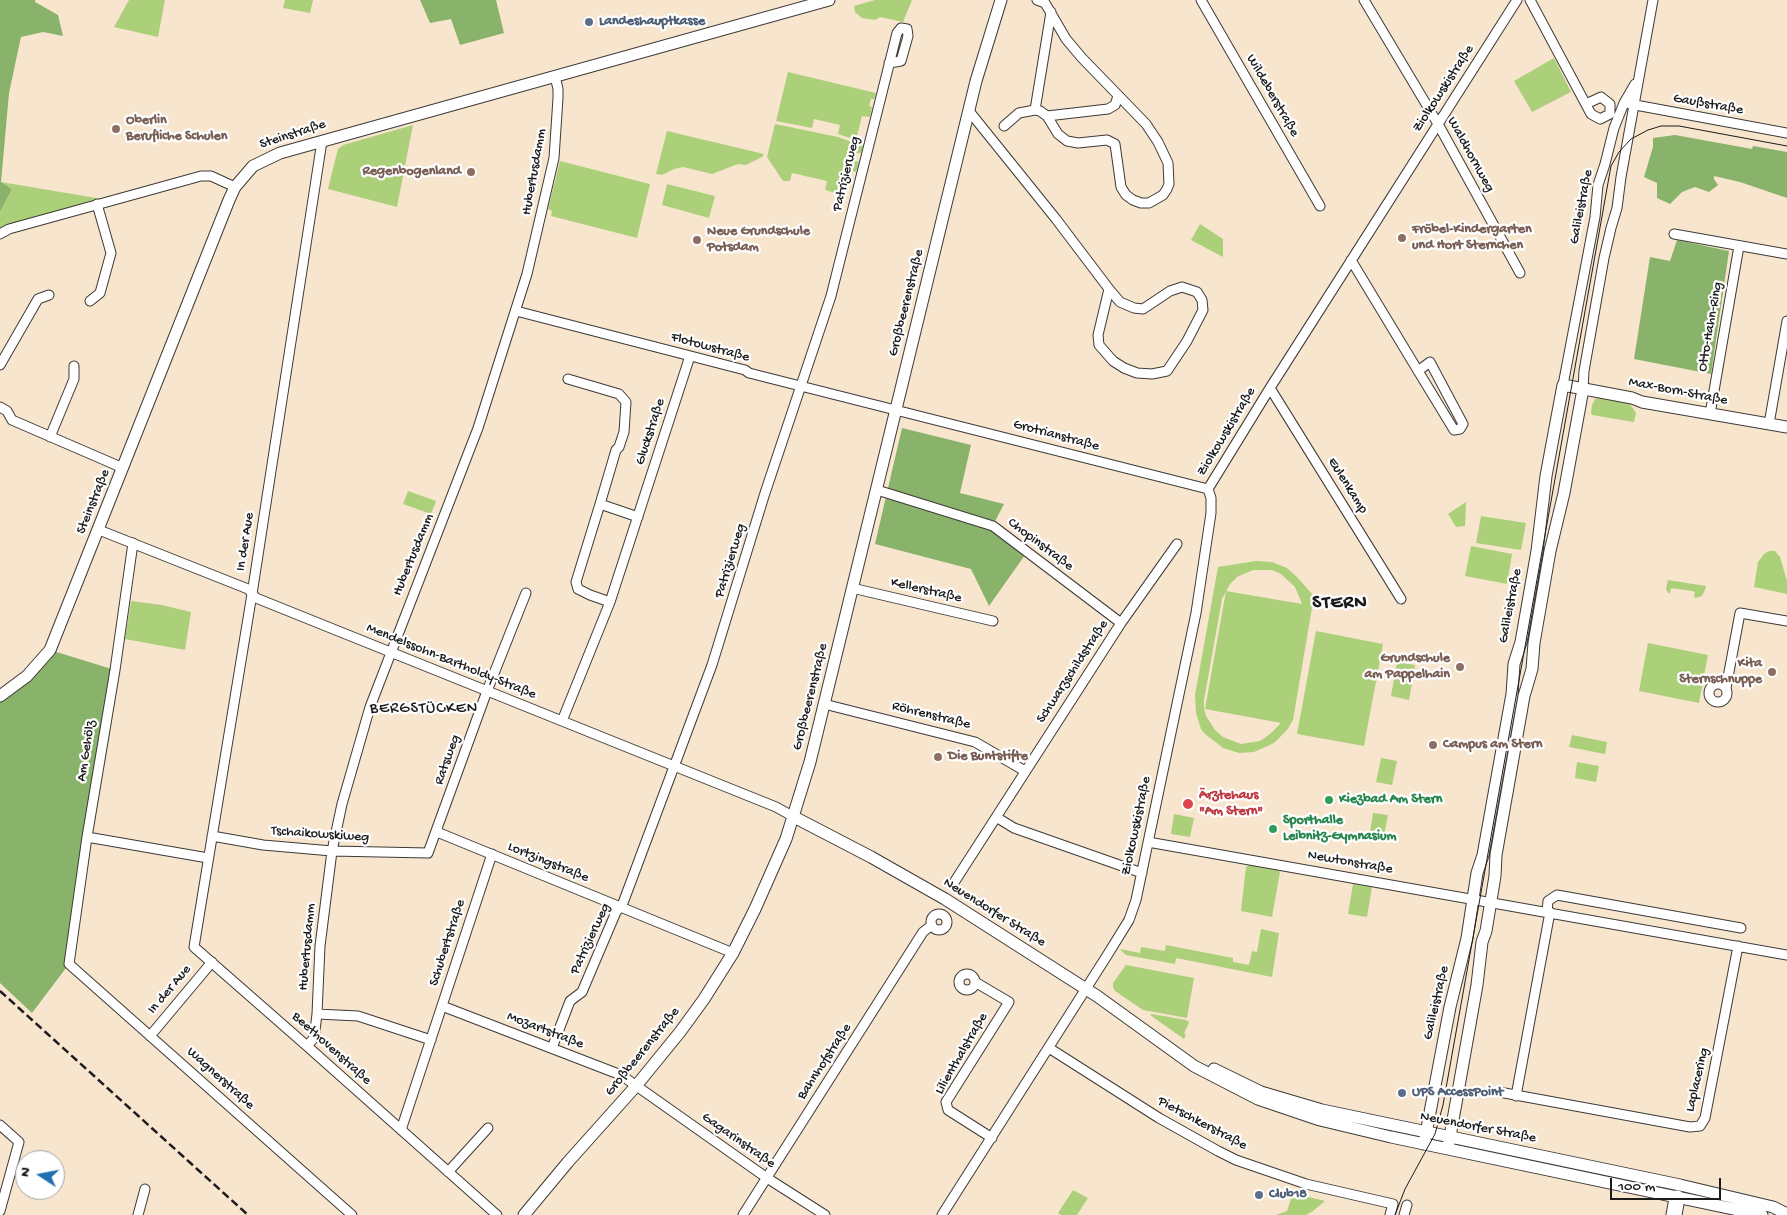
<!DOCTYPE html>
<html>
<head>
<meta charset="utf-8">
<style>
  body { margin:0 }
  #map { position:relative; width:1787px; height:1215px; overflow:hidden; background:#f7e5ce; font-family:"Gochi Hand",sans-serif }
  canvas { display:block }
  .north { position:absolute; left:15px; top:1150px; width:50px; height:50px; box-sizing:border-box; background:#fff; border:1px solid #a4a4a4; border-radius:50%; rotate:281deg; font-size:14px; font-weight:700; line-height:20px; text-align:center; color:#1c1c1c }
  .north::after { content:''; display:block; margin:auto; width:18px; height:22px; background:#1f6fb2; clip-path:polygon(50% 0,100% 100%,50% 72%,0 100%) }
  .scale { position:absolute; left:1610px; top:1178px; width:111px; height:22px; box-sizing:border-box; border:2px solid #1c1c1c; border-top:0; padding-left:6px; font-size:15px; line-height:18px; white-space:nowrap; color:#1c1c1c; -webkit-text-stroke:4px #fff; paint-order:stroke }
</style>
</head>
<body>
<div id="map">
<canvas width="1787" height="1215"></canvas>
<div class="north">N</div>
<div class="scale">100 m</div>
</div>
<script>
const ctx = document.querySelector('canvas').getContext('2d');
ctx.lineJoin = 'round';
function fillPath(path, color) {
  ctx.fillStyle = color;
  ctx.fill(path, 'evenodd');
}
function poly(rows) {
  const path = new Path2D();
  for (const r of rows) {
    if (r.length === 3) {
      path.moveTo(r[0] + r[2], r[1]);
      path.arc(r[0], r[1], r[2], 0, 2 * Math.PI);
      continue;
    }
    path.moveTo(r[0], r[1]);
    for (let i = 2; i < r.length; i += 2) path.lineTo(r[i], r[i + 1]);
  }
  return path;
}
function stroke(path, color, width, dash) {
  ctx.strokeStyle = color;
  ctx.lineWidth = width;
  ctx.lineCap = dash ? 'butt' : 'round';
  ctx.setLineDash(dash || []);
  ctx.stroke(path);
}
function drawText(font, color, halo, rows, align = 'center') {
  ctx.font = font + ' "Gochi Hand",sans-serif';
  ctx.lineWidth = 4.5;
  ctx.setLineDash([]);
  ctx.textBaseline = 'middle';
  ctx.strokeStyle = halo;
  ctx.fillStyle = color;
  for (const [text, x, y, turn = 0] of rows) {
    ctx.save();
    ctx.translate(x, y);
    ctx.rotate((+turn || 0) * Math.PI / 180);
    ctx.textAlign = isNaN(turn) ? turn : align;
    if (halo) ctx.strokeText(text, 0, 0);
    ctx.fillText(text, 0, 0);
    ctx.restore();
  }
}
fillPath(poly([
  [129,0,165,0,158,37,114,27],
  [285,0,313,0,310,13,283,8],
  [875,0,912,0,903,22,880,17,875,20,862,18,855,12,854,6],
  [1554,58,1571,92,1532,112,1514,81],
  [788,72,876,93,874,99,871,99,869,106,872,107,870,117,862,116,856,140,838,134,840,125,814,119,812,128,776,121],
  [775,124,838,137,863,146,861,153,857,153,855,161,859,162,856,172,848,170,842,195,825,190,827,181,792,173,790,181,783,181,767,157],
  [413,125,397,207,328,189,338,149,343,145],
  [667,131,764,154,762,157,746,165,738,164,712,174,683,167,674,169,662,175,656,174],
  [560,161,650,184,637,238,551,216,552,211,548,209],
  [1,182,102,199,5,226,0,229,0,212,12,189],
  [667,184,715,196,709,218,662,205],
  [1200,224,1223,239,1223,257,1191,240],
  [1598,398,1630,404,1636,413,1634,422,1592,415,1591,413,1592,405,1595,399],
  [408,491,436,501,431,514,403,504],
  [1466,502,1465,526,1456,527,1448,514],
  [1481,516,1526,523,1521,550,1476,543],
  [1471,546,1512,554,1507,584,1465,576],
  [1769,551,1775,551,1780,557,1787,581,1787,594,1754,587,1758,562,1764,554],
  [1256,561,1272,562,1287,568,1296,576,1314,596,1293,720,1287,730,1274,743,1254,752,1239,753,1223,748,1205,734,1201,729,1196,713,1195,695,1218,567],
  [1253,570,1272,570,1281,574,1295,587,1302,604,1226,591,1205,709,1281,723,1270,734,1260,741,1241,744,1223,737,1215,730,1206,716,1204,708,1204,700,1222,599,1230,584,1237,577],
  [1668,580,1706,586,1705,590,1702,596,1696,598,1694,597,1695,592,1692,591,1671,588,1670,593,1668,593,1666,589],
  [131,601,162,605,191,612,185,650,125,639],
  [1316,631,1383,644,1364,746,1297,734],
  [1648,643,1708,655,1699,703,1639,691],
  [1397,662,1415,665,1409,700,1391,696],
  [1572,735,1607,742,1605,754,1569,747],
  [1381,758,1397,761,1392,785,1376,782],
  [1577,762,1599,766,1596,782,1575,778],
  [1373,813,1388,815,1383,841,1369,839],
  [1174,814,1194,818,1190,837,1171,834],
  [1251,864,1276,869,1280,872,1272,917,1241,911,1246,867],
  [1353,884,1372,887,1367,917,1348,914],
  [1261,929,1279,933,1272,977,1176,958,1175,964,1126,955,1120,949,1140,953,1141,947,1165,951,1166,945,1233,958,1233,962,1249,965,1252,951,1257,952],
  [1126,965,1194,978,1187,1018,1143,1010,1115,991,1113,987,1113,983],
  [1152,1014,1186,1020,1189,1022,1184,1034,1186,1035,1184,1039,1150,1015],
  [1073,1190,1088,1198,1077,1215,1061,1215,1058,1213],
  [1293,1193,1300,1195,1325,1201,1313,1211,1306,1215,1276,1215,1287,1211]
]), '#acd07a');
fillPath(poly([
  [0,0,35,0,35,2,58,15,63,36,43,32,21,37,9,93,1,182,12,189,0,212],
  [420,0,496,0,504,33,460,45,451,19,430,23],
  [1675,135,1752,149,1753,146,1787,152,1787,198,1740,182,1714,176,1714,179,1718,185,1709,192,1695,187,1682,192,1670,204,1657,198,1657,183,1644,177,1653,147,1653,138],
  [1677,240,1729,251,1711,374,1634,359,1650,257,1670,261],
  [902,428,971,445,960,493,1004,504,991,529,1025,555,989,606,971,569,875,544],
  [50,650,115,670,69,964,32,1013,0,983,0,696]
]), '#89b26a');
const minor = poly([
  [1201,0,1320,206],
  [1364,0,1438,124,1520,273],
  [1530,0,1591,114,1600,119,1610,114,1610,104,1601,97,1586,104],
  [1630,104,1787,133],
  [1035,110,1051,12],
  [969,111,1056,219,1109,289,1098,335,1099,345,1113,361,1124,368,1137,373,1152,374,1167,371,1187,341,1203,310,1202,300,1197,292,1182,287,1170,291,1143,309,1134,308,1120,302,1109,289],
  [1047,116,1108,109,1115,105,1118,96],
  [1004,126,1019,113,1035,110,1040,111,1047,116,1058,134,1067,141,1078,143,1107,140,1115,144,1121,187,1126,195,1133,200,1141,203,1149,203,1163,195,1167,189,1169,184,1168,163,1158,142,1146,124,1082,58,1066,39,1045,3,1037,0],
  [322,141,252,594,194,947,307,1046,497,1215],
  [0,234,9,229,201,176,211,176,235,187],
  [1674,234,1787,254],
  [1351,260,1409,356,1454,430,1460,429,1463,424,1430,362,1418,371],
  [90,301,100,293,111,253,97,204],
  [516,311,745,370,749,373,1208,489],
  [0,365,38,299,49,295],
  [568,379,619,394,626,402,624,432,619,447,616,450,600,504],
  [1563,385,1595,217,1598,185,1605,164,1614,128,1624,103,1635,84],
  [1270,388,1401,599],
  [1583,389,1584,371,1604,258,1611,228,1617,208,1621,177,1653,0],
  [0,407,7,411,12,420,123,468],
  [1710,414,1739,246],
  [1769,424,1787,321],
  [50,437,74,379,74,366],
  [877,490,993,526,1121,623],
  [99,530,248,589,256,598,776,807,794,817],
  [133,543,115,670,87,837,69,964,352,1215],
  [852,588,993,621],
  [610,602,590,595,578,589,576,582,600,504,638,517],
  [1718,693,9],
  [1726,688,1740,613,1787,621],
  [824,704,975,742,1025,771],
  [562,721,610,602,690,356],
  [996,817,1014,828,1142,873],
  [437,832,733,953],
  [212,836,263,845,332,851,428,853,487,691,526,593],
  [87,837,208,858],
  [1148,842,1787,955],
  [955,881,1121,623,1177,544],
  [1547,912,1548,901,1557,895,1741,928],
  [939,922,8],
  [967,982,8],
  [975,982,1009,1002,946,1102,948,1110,992,1138],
  [442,1006,621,1075,767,1178,825,1215],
  [317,1014,358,1016,431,1040],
  [150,1036,212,962],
  [307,1046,314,1038,317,1014,320,946,332,851,342,804,370,707,478,428,527,274,554,158,558,98,558,89,555,76],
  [552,1048,570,1001,582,992,616,912,623,903,712,665,765,493,831,296,897,33,901,28,907,29,908,36,901,61,889,63],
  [1049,1048,1159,1118,1218,1151,1236,1160,1306,1184,1393,1204,1390,1215],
  [1499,1092,1690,1127,1700,1126,1705,1118,1738,946],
  [1516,1096,1550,912],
  [0,1125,19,1142,0,1211],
  [401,1130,492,854],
  [448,1172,488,1128],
  [138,1215,145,1189],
  [743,1215,923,932,932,925],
  [942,1215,1108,954,1129,920,1136,900,1196,613,1211,513,1211,498,1208,489,1270,388,1517,0],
  [1404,1215,1407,1205]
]);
const tertiary = poly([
  [0,696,27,676,50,650,229,200,235,187,253,166,280,153,829,0],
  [794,817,871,857,945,899,1097,996,1194,1066,1258,1099,1320,1120,1391,1137,1762,1215],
  [1214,1069,1261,1092,1322,1110,1680,1185,1773,1207,1787,1214],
  [1424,1144,1450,1007,1467,938,1477,873,1483,855,1512,694,1514,664,1521,642,1537,551,1546,476,1563,385,1632,398,1642,402,1787,427],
  [1448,1148,1477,985,1482,942,1486,931,1495,876,1496,855,1524,696,1532,669,1534,643,1550,551,1564,493,1583,389],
  [524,1215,568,1162,636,1086,680,1032,704,999,733,953,755,909,786,839,810,762,976,81,1001,0]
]);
const trunk = poly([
  [1674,1215,1677,1198]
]);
stroke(minor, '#3d3a37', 11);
stroke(tertiary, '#3d3a37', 13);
stroke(trunk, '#3d3a37', 17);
stroke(minor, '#fff', 9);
stroke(tertiary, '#fff', 11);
stroke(trunk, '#fff', 15);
stroke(poly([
  [1395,1215,1405,1189,1435,1134,1443,1105,1611,166,1619,152,1631,139,1648,130,1661,126,1679,126,1787,146]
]), '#1c1c1c', 1);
stroke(poly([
  [0,991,248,1215]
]), '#1c1c1c', 2.5, [8, 4]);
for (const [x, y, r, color] of [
  [589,22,5,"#5c6f8a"],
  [116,129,5,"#8d6e63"],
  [471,172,5,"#8d6e63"],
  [1402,238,5,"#8d6e63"],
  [697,240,5,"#8d6e63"],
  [1460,667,5,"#8d6e63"],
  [1772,672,5,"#8d6e63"],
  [1433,745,5,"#8d6e63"],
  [938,757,5,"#8d6e63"],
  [1329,800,5,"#2e9e5b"],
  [1188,804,6,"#e0444e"],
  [1273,829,5,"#2e9e5b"],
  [1402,1093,5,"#5c6f8a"],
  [1259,1195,5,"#5c6f8a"]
]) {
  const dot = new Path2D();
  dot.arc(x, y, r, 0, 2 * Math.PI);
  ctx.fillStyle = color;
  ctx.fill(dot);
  stroke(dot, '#fff', 2);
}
drawText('bold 14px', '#4e5e75', '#fff', [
  ["Landeshauptkasse",599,22],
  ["UPS AccessPoint",1412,1093],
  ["Club18",1269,1195]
], 'left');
drawText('14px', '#1c1c1c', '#fff', [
  ["Ziolkowskistraße",1444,89,-57],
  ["Wildeberstraße",1272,96,60],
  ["Gaußstraße",1708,105,10],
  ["Steinstraße",293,135,-18],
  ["Waldhornweg",1470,155,61],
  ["Hubertusdamm",535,172,-80],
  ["Patrizierweg",847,174,-76],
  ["Galileistraße",1582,207,-79],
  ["Großbeerenstraße",907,303,-76],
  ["Otto-Hahn-Ring",1711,327,-80],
  ["Flotowstraße",710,348,15],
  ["Max-Born-Straße",1678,392,11],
  ["Gluckstraße",651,432,-72],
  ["Ziolkowskistraße",1227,432,-59],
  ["Grotrianstraße",1056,436,15],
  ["Eulenkamp",1347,486,58],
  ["Steinstraße",94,502,-68],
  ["In der Aue",246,542,-81],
  ["Chopinstraße",1040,545,37],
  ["Hubertusdamm",414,555,-68],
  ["Patrizierweg",731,561,-73],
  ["Kellerstraße",926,591,13],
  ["Galileistraße",1511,606,-79],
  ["Mendelssohn-Bartholdy-Straße",451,662,22],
  ["Schwarzschildstraße",1073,672,-57],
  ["Großbeerenstraße",811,697,-76],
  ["Röhrenstraße",931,716,14],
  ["Am Gehölz",87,751,-81],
  ["Ratsweg",448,760,-70],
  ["Ziolkowskistraße",1137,826,-78],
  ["Tschaikowskiweg",320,835,4],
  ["Lortzingstraße",548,863,22],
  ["Newtonstraße",1350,863,10],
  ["Neuendorfer Straße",994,913,32],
  ["Patrizierweg",591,939,-65],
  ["Schubertstraße",448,943,-72],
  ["Hubertusdamm",308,947,-85],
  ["In der Aue",170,990,-50],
  ["Galileistraße",1437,1003,-77],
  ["Mozartstraße",545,1031,21],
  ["Beethovenstraße",331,1049,42],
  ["Großbeerenstraße",643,1052,-51],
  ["Lilienthalstraße",962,1054,-60],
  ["Bahnhofstraße",825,1062,-57],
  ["Wagnerstraße",220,1079,42],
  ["Laplacering",1698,1080,-77],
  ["Pietschkerstraße",1202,1124,28],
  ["Neuendorfer Straße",1478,1128,11],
  ["Gagarinstraße",738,1141,35]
]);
drawText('bold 14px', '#785e54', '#fff', [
  ["Oberlin",126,121],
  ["Berufliche Schulen",126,137],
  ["Regenbogenland",461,172,"right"],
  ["Fröbel-Kindergarten",1412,230],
  ["und Hort Sternchen",1412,246],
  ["Neue Grundschule",707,232],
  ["Potsdam",707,248],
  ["Grundschule",1450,659,"right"],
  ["am Pappelhain",1450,675,"right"],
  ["Kita",1762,664,"right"],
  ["Sternschnuppe",1762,680,"right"],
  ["Campus am Stern",1443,745],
  ["Die Buntstifte",948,757]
], 'left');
drawText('bold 14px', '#be3a42', '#fff', [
  ["Ärztehaus",1199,796],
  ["\"Am Stern\"",1199,812]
], 'left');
drawText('bold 14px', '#27864d', '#fff', [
  ["Kiezbad Am Stern",1339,800],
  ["Sporthalle",1283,821],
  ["Leibnitz-Gymnasium",1283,837]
], 'left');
ctx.letterSpacing = '1px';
drawText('16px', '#1c1c1c', '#fff', [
  ["BERGSTÜCKEN",424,710]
]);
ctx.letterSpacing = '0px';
ctx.letterSpacing = '1px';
drawText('bold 19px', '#1c1c1c', '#fff', [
  ["STERN",1340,604]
]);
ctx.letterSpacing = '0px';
</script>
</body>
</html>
